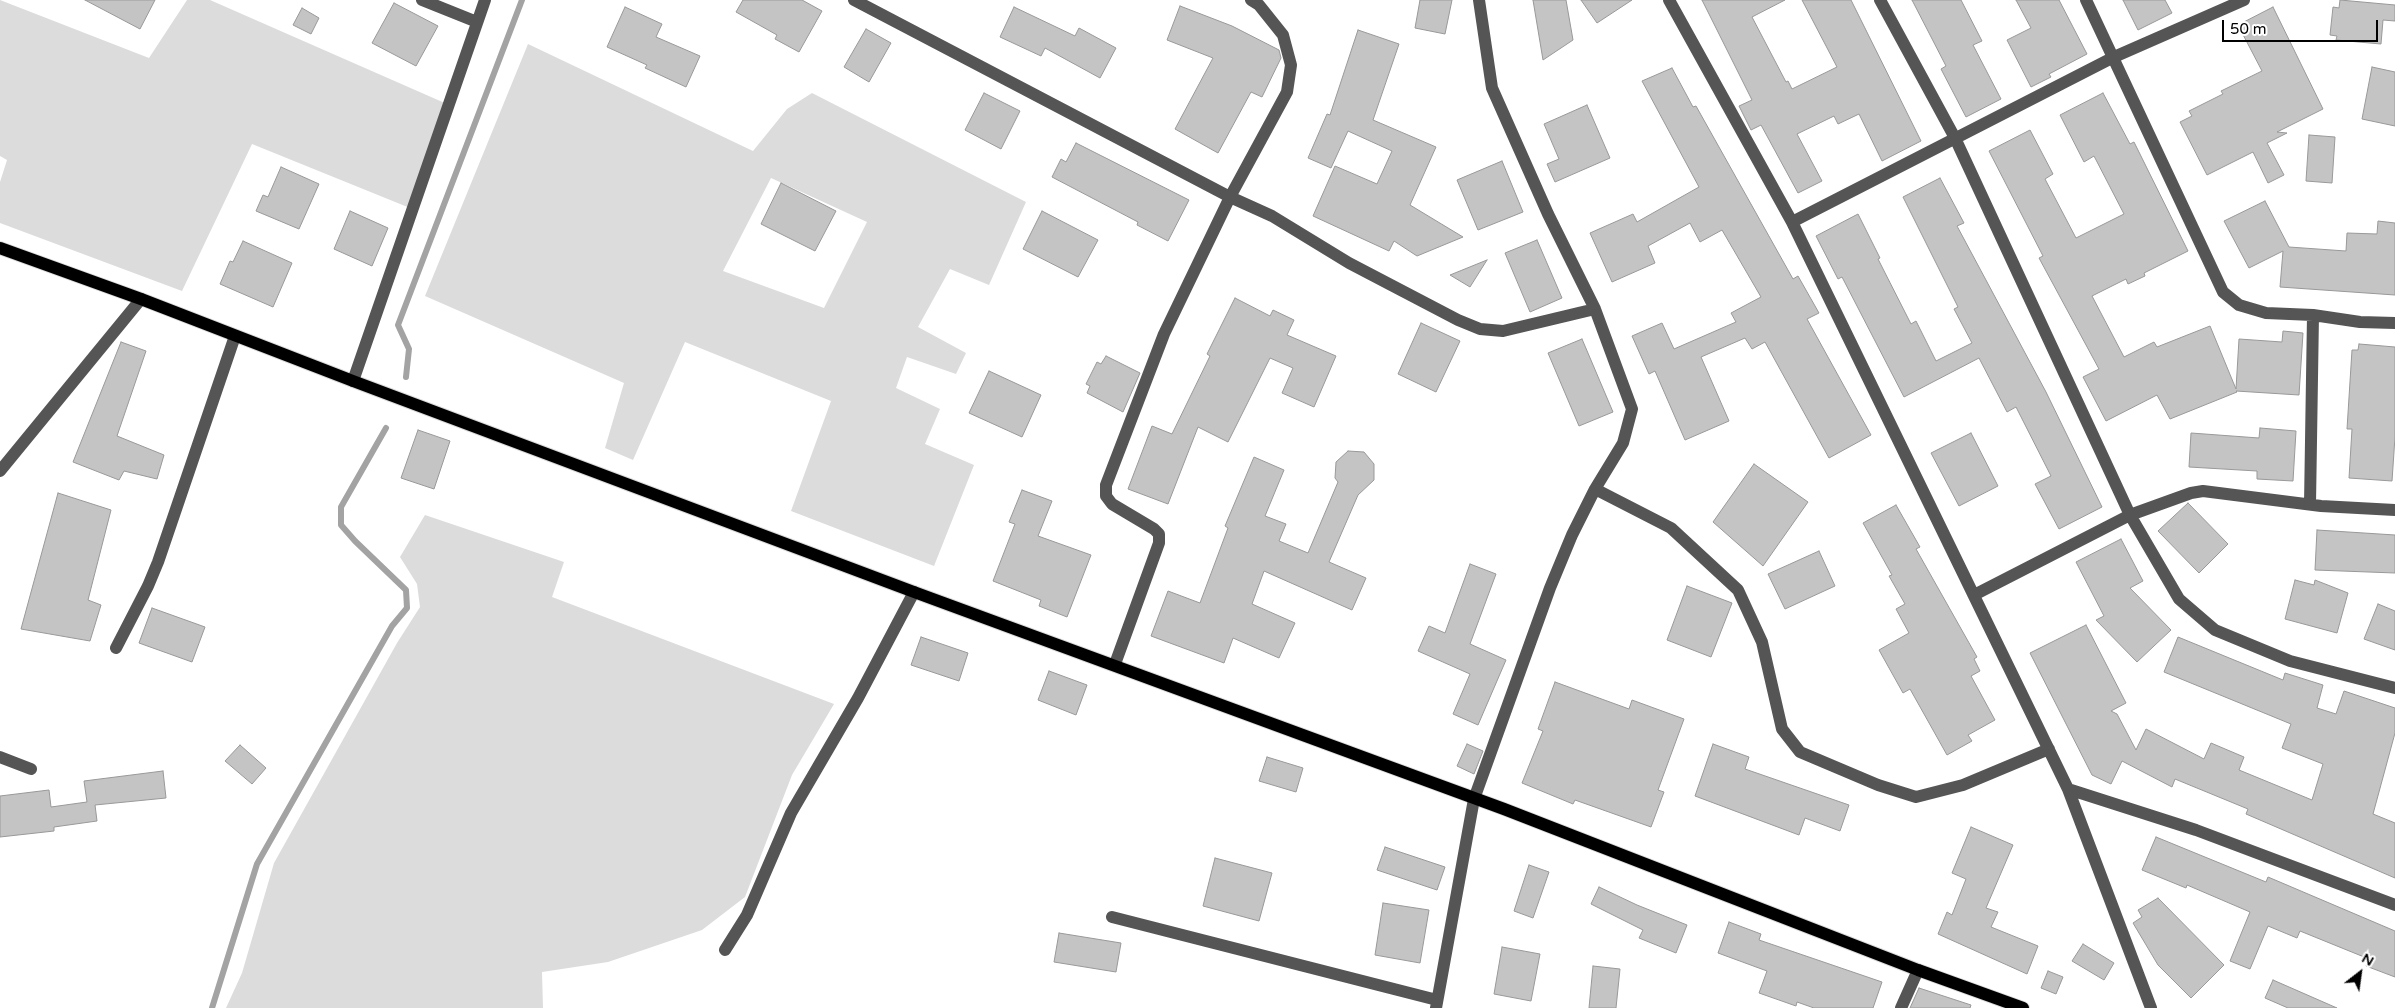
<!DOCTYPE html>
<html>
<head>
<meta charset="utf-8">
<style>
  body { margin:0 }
  #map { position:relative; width:2395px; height:1008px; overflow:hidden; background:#fff; font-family:"Varela Round",sans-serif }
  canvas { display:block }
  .north { position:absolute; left:2335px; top:948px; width:50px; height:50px; -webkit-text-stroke:4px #fff; paint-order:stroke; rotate:30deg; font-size:14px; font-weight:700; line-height:20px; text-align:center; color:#000 }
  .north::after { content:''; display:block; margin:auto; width:18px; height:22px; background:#000; clip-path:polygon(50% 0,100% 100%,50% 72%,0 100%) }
  .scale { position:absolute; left:2222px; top:20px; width:156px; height:22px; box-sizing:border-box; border:2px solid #000; border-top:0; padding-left:6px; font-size:15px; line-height:18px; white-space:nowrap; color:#000; -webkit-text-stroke:4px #fff; paint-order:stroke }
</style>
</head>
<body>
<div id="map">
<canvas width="2395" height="1008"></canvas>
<div class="north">N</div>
<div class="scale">50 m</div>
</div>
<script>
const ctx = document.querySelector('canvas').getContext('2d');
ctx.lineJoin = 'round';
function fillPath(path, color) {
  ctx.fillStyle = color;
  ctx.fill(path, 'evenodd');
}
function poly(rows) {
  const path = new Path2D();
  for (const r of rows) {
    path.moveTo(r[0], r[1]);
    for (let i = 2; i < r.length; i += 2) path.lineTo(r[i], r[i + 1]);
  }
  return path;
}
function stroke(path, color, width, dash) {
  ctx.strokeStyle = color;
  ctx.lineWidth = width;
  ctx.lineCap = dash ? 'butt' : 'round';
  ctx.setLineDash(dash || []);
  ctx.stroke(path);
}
fillPath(poly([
  [0,0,149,58,187,0,210,0,447,104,410,208,252,144,182,291,0,223,0,182,7,160,0,156],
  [528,44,753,151,787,109,812,93,1026,202,989,285,950,269,918,327,966,353,956,374,907,357,896,388,940,409,925,444,974,465,934,566,791,511,831,401,685,342,633,460,605,448,624,383,425,296],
  [771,178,867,222,824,308,723,271],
  [425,515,564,562,552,597,834,704,792,775,745,897,702,930,608,962,542,972,543,1008,226,1008,242,973,274,863,397,643,420,607,417,584,400,557]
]), '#dcdcdc');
stroke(poly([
  [406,377,409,349,398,325,522,0],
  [212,1008,257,864,392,626,407,608,406,590,355,541,341,525,341,507,386,428]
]), '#a3a3a3', 6);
const building = poly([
  [85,0,155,0,140,29,85,0],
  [743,0,802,0,822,11,799,52,775,39,777,35,736,12,743,0],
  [1420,0,1452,0,1445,34,1415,28,1420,0],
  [1533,0,1566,0,1573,40,1543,60,1533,0],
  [1581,0,1632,0,1597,23,1581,0],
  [1702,0,1785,0,1752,17,1786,82,1788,81,1792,89,1837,67,1802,0,1851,0,1921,141,1882,161,1859,114,1838,124,1834,116,1797,134,1822,181,1798,193,1761,125,1751,130,1739,106,1752,100,1702,0],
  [1912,0,1961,0,1982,41,1973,45,2001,99,1966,117,1941,69,1946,66,1912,0],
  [2016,0,2059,0,2087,54,2049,74,2051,77,2031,87,2007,40,2031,28,2016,0],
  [2123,0,2165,0,2172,13,2138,30,2123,0],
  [2340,0,2395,5,2395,21,2383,20,2381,44,2336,40,2337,36,2330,35,2333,7,2339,8,2340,0],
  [394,3,438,26,416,66,372,43,394,3],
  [1180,6,1232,26,1279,50,1281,58,1262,97,1251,92,1218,153,1175,129,1213,58,1167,40,1180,6],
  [625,7,662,24,656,37,700,56,686,87,645,68,647,65,607,47,625,7],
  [1014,7,1075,36,1079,28,1116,48,1100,78,1045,48,1041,56,1000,37,1014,7],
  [2273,7,2323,109,2277,132,2287,133,2267,143,2284,175,2268,183,2253,152,2207,175,2180,122,2192,116,2189,111,2223,94,2221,91,2262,71,2238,25,2273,7],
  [302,8,319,18,311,34,293,25,302,8],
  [866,29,891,43,869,82,844,67,866,29],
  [1358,30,1399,44,1373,120,1436,147,1410,205,1463,237,1417,256,1394,241,1389,251,1313,216,1335,166,1377,184,1392,151,1348,131,1331,168,1308,158,1327,114,1330,115,1358,30],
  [2372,67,2395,72,2395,126,2362,119,2372,67],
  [1672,68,1693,107,1696,106,1793,279,1798,276,1819,313,1807,319,1871,435,1829,458,1765,342,1752,349,1745,338,1701,357,1729,421,1685,440,1655,371,1649,374,1632,336,1662,323,1674,349,1736,322,1731,313,1761,297,1722,230,1700,242,1690,223,1648,246,1655,263,1612,282,1590,233,1633,214,1637,222,1699,187,1642,81,1672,68],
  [984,93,1020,111,1001,149,965,130,984,93],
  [2103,93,2130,144,2134,142,2188,251,2144,273,2145,276,2128,284,2126,279,2092,296,2124,357,2154,342,2157,347,2210,326,2236,389,2239,339,2282,342,2283,331,2303,333,2299,395,2236,391,2237,392,2170,419,2157,395,2106,421,2083,377,2099,369,2039,258,2043,256,1989,151,2030,130,2053,174,2045,179,2076,238,2124,214,2094,156,2084,162,2060,115,2103,93],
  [1587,105,1610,158,1555,182,1547,164,1559,159,1544,124,1587,105],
  [2309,135,2335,137,2332,183,2306,181,2309,135],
  [1076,143,1189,200,1168,241,1137,225,1138,222,1052,177,1061,159,1066,162,1076,143],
  [1502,161,1523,212,1478,230,1457,180,1502,161],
  [281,167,319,184,299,229,256,211,263,195,268,197,281,167],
  [1940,178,1964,223,1957,226,2046,392,2102,507,2059,529,2035,484,2051,476,2016,407,2007,412,1979,358,1904,397,1842,277,1838,279,1816,236,1858,214,1880,258,1878,259,1911,324,1916,321,1936,361,1972,343,1954,309,1958,307,1903,197,1940,178],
  [781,183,836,211,815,251,761,224,781,183],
  [2265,201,2289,247,2346,251,2347,233,2377,234,2378,221,2395,223,2395,295,2280,287,2283,251,2249,268,2224,221,2265,201],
  [350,211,388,228,372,266,334,249,350,211],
  [1042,211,1098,240,1078,277,1023,249,1042,211],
  [1537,240,1562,298,1530,312,1505,253,1537,240],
  [243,241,292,263,273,307,220,284,230,261,233,262,243,241],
  [1487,260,1470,287,1450,275,1487,260],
  [1235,298,1270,316,1273,310,1294,320,1287,335,1336,356,1314,407,1282,393,1293,368,1270,358,1228,442,1198,427,1168,504,1128,489,1152,426,1172,434,1210,356,1207,354,1235,298],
  [1421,323,1460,341,1436,392,1398,374,1421,323],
  [1582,339,1613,412,1579,426,1548,353,1582,339],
  [121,342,146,351,117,436,164,455,157,479,124,471,119,480,73,462,121,342],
  [2359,344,2395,347,2395,437,2392,481,2349,478,2352,429,2347,429,2352,350,2358,350,2359,344],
  [1106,356,1140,373,1123,412,1087,393,1090,386,1086,384,1097,362,1101,364,1106,356],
  [989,371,1041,395,1022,437,969,413,989,371],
  [2260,428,2296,431,2293,481,2257,479,2257,471,2189,467,2191,433,2259,438,2260,428],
  [418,430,450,441,434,489,401,478,418,430],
  [1971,433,1998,486,1959,506,1931,453,1971,433],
  [1348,451,1364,452,1374,464,1374,480,1358,495,1329,562,1366,578,1352,610,1264,571,1252,604,1295,623,1279,658,1233,638,1224,663,1151,636,1168,591,1200,603,1228,528,1225,526,1254,457,1284,470,1265,516,1286,524,1279,541,1308,553,1338,482,1335,478,1336,462,1348,451],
  [1754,464,1808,502,1763,566,1713,522,1754,464],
  [1022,490,1052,501,1038,536,1091,555,1067,617,1039,606,1041,600,993,581,1015,524,1009,522,1022,490],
  [58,493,111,510,88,600,101,605,90,641,21,629,58,493],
  [2188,503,2228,544,2199,573,2158,531,2188,503],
  [1896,505,1920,547,1916,549,1977,657,1974,659,1980,671,1971,676,1995,720,1968,735,1972,741,1947,755,1910,689,1903,693,1879,650,1909,633,1896,609,1905,604,1889,576,1892,575,1863,523,1896,505],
  [2317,530,2395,535,2395,573,2315,570,2317,530],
  [2121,539,2143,581,2130,588,2171,630,2137,662,2096,620,2104,616,2076,562,2121,539],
  [1819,551,1835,586,1785,609,1768,574,1819,551],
  [1470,564,1496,574,1470,644,1506,660,1478,725,1453,714,1470,674,1418,651,1429,626,1445,633,1470,564],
  [2295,580,2314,585,2315,580,2348,593,2337,633,2285,619,2295,580],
  [1687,586,1732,603,1711,657,1667,640,1687,586],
  [2378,604,2395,611,2395,650,2364,639,2378,604],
  [152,608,205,627,192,662,139,643,152,608],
  [2086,625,2126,703,2111,711,2117,714,2136,750,2146,729,2204,759,2211,743,2244,757,2239,770,2312,800,2323,764,2282,748,2291,724,2164,672,2178,637,2283,680,2285,673,2323,685,2317,708,2336,714,2344,691,2395,708,2395,733,2373,814,2395,823,2395,878,2246,814,2248,809,2175,779,2172,787,2122,761,2111,784,2092,775,2030,653,2086,625],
  [921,637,968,653,959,681,911,665,921,637],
  [1049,671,1087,685,1076,715,1038,700,1049,671],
  [1555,682,1629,709,1632,700,1684,719,1658,790,1664,792,1651,827,1575,800,1573,804,1522,783,1543,731,1538,729,1555,682],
  [1467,744,1483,751,1474,774,1457,766,1467,744],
  [1713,744,1749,757,1745,769,1849,805,1840,831,1805,818,1799,835,1695,796,1713,744],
  [240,745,266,768,252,784,225,761,240,745],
  [1267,757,1303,768,1296,792,1259,781,1267,757],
  [163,771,166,798,95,805,97,821,54,827,54,831,0,837,0,796,49,790,51,807,87,802,84,781,163,771],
  [1971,827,2013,845,1986,908,1998,912,1991,927,2038,946,2027,974,1938,934,1947,912,1952,915,1966,879,1952,873,1971,827],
  [2156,837,2266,882,2268,877,2395,931,2395,977,2366,966,2369,959,2300,931,2297,938,2268,926,2250,969,2230,961,2250,912,2187,885,2186,888,2142,870,2156,837],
  [1385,847,1445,867,1437,890,1377,870,1385,847],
  [1215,858,1272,873,1259,921,1203,906,1215,858],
  [1529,865,1549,872,1533,918,1514,911,1529,865],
  [1599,887,1637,905,1687,925,1676,953,1639,938,1643,930,1591,904,1599,887],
  [2158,898,2224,965,2191,998,2158,965,2133,923,2142,917,2138,910,2158,898],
  [1383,903,1429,910,1420,963,1375,955,1383,903],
  [1729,922,1761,934,1759,940,1882,982,1873,1008,1814,1008,1797,1002,1796,1006,1759,993,1767,971,1718,953,1729,922],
  [1059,933,1121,943,1116,972,1054,962,1059,933],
  [2083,944,2114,963,2104,980,2072,961,2083,944],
  [1502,947,1540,954,1531,1001,1494,994,1502,947],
  [1593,966,1620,969,1616,1008,1589,1008,1593,966],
  [2048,971,2063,977,2056,994,2041,988,2048,971],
  [2273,980,2337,1008,2288,1008,2265,998,2273,980],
  [1919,988,1971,1005,1970,1008,1910,1008,1919,988]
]);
fillPath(building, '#c4c4c4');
stroke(building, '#999', 1);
const major = poly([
  [0,248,141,299,353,381,914,592,1504,809,1918,970,2023,1008]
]);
stroke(major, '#dbdbdb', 14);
stroke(poly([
  [422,0,477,22],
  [854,0,1230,197,1272,216,1349,263,1458,320,1480,329,1503,331,1595,309],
  [1669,0,1792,222,2068,789,2151,1008],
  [1880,0,1955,138,2130,515,2179,599,2215,630,2290,661,2395,688],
  [2086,0,2223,292,2239,305,2266,313,2313,315,2360,322,2395,323],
  [1792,222,2114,57,2244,0],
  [353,381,485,0],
  [0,471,141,299],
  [1595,489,1671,528,1738,590,1762,642,1782,729,1800,752,1878,785,1916,797,1963,785,2049,749],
  [2310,504,2313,315],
  [1974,595,2130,515,2191,493,2203,491,2321,506,2395,510],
  [116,648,148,586,158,562,235,336],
  [1115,664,1159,543,1159,534,1154,529,1112,504,1106,496,1106,485,1164,334,1230,197,1287,92,1291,65,1283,35,1259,5,1251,0],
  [0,757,31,769],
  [2068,789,2196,830,2395,905],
  [1112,917,1437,1000],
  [725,950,747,915,791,813,858,698,914,592],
  [1436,1008,1474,799,1550,588,1572,535,1595,489,1623,443,1632,409,1595,309,1548,214,1492,88,1479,0],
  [1901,1008,1918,970]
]), '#555', 12);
stroke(major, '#000', 12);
</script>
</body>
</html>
